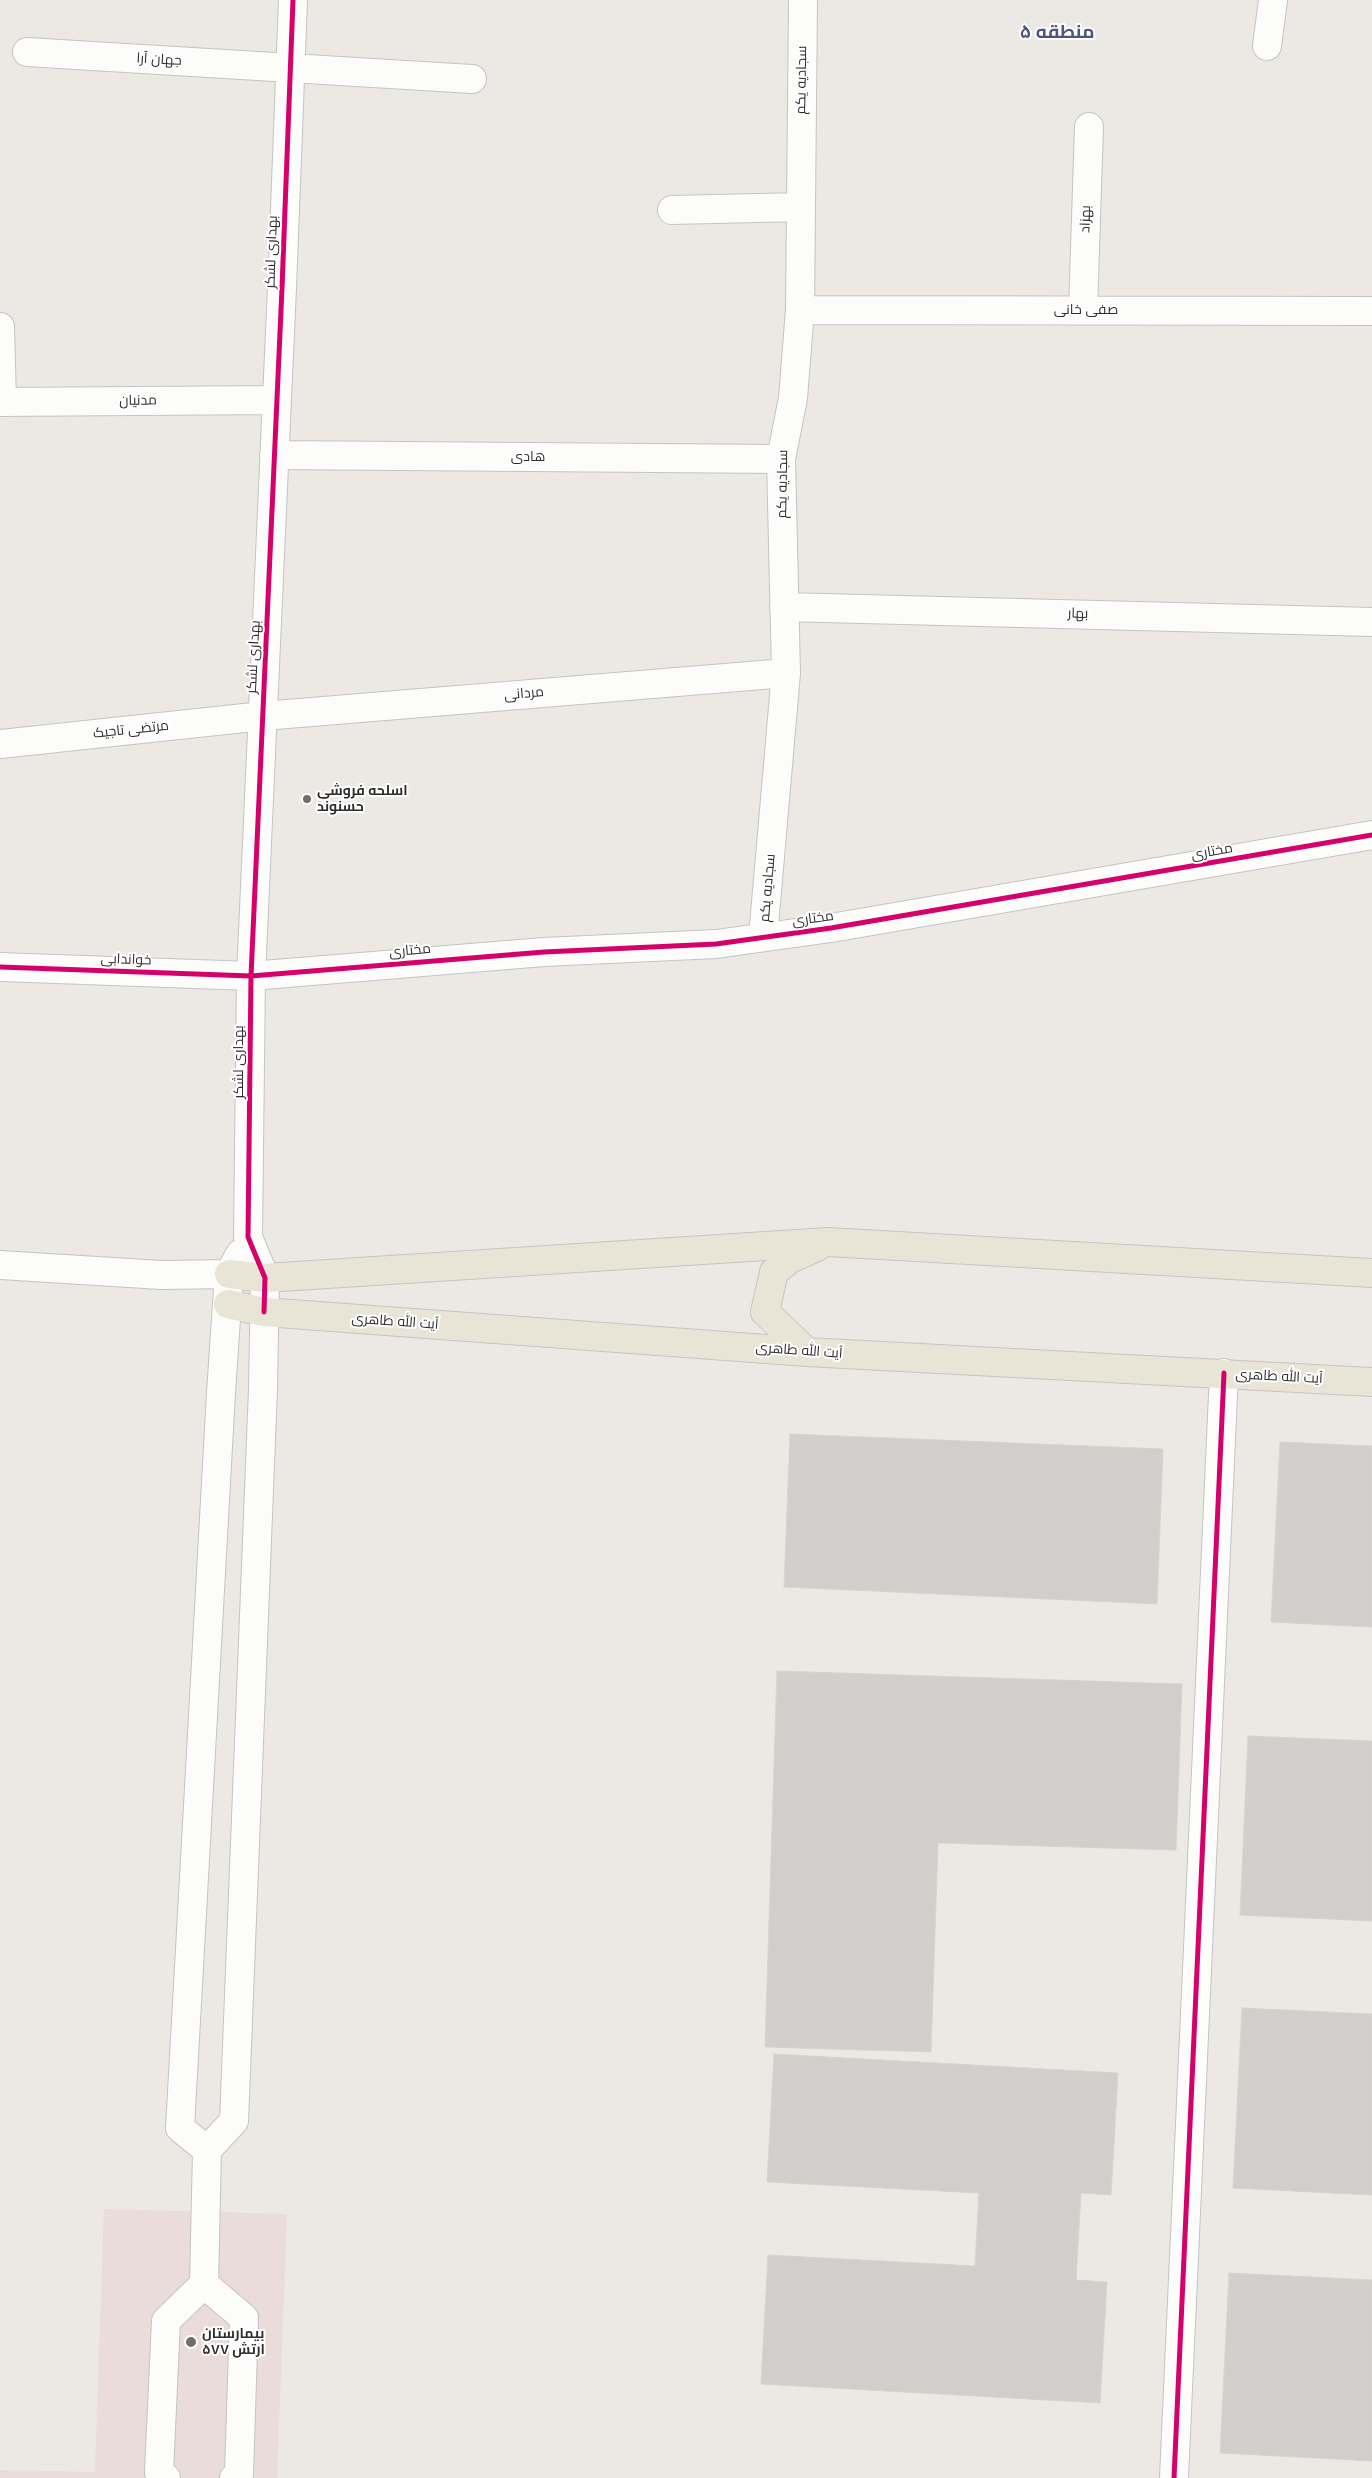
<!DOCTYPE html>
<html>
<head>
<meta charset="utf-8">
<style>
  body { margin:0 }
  canvas { display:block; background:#ece8e4 }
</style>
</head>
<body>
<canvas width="1372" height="2478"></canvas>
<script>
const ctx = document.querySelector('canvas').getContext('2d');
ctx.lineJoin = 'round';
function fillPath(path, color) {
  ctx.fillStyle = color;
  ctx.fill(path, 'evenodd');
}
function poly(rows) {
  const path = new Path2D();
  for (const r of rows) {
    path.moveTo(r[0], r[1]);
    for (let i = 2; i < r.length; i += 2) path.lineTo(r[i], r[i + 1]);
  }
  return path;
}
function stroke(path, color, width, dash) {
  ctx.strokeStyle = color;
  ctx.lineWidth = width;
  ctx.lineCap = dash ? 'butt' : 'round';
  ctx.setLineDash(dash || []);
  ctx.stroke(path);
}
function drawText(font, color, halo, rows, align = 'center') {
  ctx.font = font + ' "DM Sans",Cairo,sans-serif';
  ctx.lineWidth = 4;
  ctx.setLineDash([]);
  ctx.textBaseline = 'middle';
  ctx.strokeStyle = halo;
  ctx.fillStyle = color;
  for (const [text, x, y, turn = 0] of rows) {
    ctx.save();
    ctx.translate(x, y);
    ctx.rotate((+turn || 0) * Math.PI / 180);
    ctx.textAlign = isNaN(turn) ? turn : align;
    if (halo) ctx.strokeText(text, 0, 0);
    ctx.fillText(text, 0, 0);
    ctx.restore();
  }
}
fillPath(poly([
  [104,2209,287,2214,277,2478,0,2478,0,2470,95,2472]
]), '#e9dcdb');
const building = poly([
  [790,1434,1163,1449,1157,1604,784,1587,790,1434],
  [1280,1442,1372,1446,1372,1627,1271,1622,1280,1442],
  [777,1671,1182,1684,1176,1850,938,1843,931,2052,765,2047,777,1671],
  [1248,1736,1372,1741,1372,1921,1240,1915,1248,1736],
  [1242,2008,1372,2014,1372,2195,1233,2188,1242,2008],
  [774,2054,1118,2073,1111,2195,1081,2193,1076,2280,1107,2282,1100,2403,761,2384,768,2255,975,2266,979,2193,767,2182,774,2054],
  [1229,2273,1372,2280,1372,2461,1220,2453,1229,2273]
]);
fillPath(building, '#d1cecb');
stroke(building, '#d7d4d0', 1);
const minor = poly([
  [1267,46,1273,0],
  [27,52,472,79],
  [672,210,801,207],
  [800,310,1372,311],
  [1083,310,1089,127],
  [0,327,2,402],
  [0,402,277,400],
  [274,455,781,459],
  [784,607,1372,622],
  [0,744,263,716,786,673],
  [763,937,786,673,781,459,793,398,800,310,803,0],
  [0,967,251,976,544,952,716,944,831,928,1372,835],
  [0,1265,161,1275,229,1274],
  [207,2150,180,2128,221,1393,229,1274,240,1254],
  [204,2284,244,2318,239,2474,234,2478],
  [166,2478,159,2472,166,2321,204,2284,207,2150,234,2121,263,1389,265,1278,248,1237,251,976,282,288,293,0],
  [1174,2478,1224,1373]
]);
const major = poly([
  [229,1274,265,1278,828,1242,1372,1273],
  [228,1304,264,1312,807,1352,1372,1382],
  [807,1352,765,1312,774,1272,790,1259,817,1247]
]);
stroke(minor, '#c5c4c5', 30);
stroke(major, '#c6c5c4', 30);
stroke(minor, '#fcfcfb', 28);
stroke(major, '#e8e4d6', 28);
stroke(poly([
  [0,967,251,976,544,952,716,944,831,928,1372,835],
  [264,1312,265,1278,248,1237,251,976,282,288,293,0],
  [1174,2478,1224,1373]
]), '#d6006c', 5);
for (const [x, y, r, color] of [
  [307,799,5,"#706f6e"],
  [191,2342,6,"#706f6e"]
]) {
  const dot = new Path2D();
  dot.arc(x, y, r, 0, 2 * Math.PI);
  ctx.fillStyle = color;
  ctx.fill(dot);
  stroke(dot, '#fff', 2);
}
drawText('14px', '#2e2e2e', '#fff', [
  ["جهان آرا",159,60,3],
  ["سجادیه یکم",802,80,-89],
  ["بهزاد",1086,219,-88],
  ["بهداری لشکر",272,252,-88],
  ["صفی خانی",1086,310],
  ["مدنیان",138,401,-1],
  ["هادی",528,457],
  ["سجادیه یکم",783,484,-89],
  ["بهار",1078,614,1],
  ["بهداری لشکر",254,657,-87],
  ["مردانی",524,694,-5],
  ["مرتضی تاجیک",131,730,-6],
  ["مختاری",1212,852,-10],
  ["سجادیه یکم",768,888,-85],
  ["مختاری",813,919,-8],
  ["مختاری",410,951,-5],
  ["خواندابی",126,960,2],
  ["بهداری لشکر",239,1062,-90],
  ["آیت الله طاهری",395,1322,4],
  ["آیت الله طاهری",799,1351,4],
  ["آیت الله طاهری",1279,1377,3]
]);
drawText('bold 14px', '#2e2e2e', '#fff', [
  ["اسلحه فروشی",317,791],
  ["حسنوند",317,807],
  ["بیمارستان",202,2334],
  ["۵۷۷ ارتش",202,2350]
], 'left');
drawText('bold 19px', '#4d5680', '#fff', [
  ["منطقه ۵",1057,33]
]);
</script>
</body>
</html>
